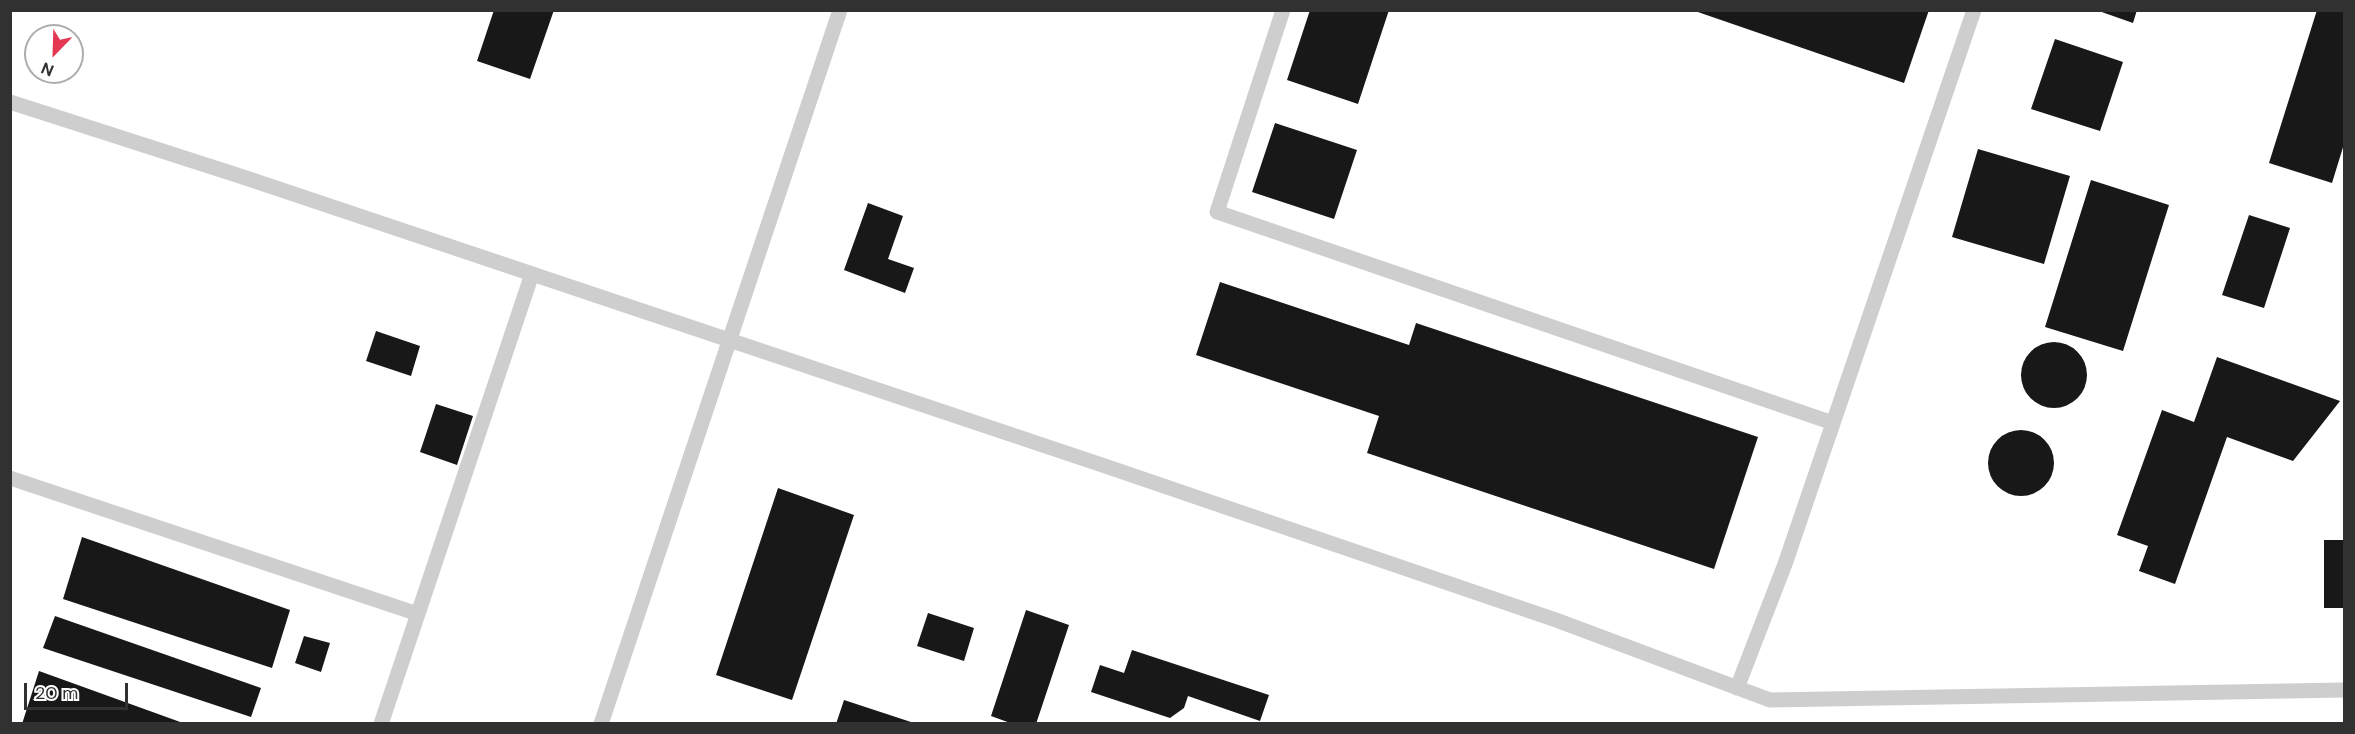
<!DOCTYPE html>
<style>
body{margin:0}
#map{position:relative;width:2355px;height:734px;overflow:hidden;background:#fff;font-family:"DM Sans",sans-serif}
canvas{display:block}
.frame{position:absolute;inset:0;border:12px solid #313131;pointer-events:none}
.north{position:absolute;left:24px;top:24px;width:60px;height:60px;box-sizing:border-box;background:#fff;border:2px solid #adadad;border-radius:50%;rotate:203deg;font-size:16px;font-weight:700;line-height:24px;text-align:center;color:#313131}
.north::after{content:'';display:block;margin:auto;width:21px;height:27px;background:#e43751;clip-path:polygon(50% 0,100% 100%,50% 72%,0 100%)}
.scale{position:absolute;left:24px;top:683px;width:104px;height:27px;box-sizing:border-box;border:3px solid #313131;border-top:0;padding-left:8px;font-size:18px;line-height:21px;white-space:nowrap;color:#313131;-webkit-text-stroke:4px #fff;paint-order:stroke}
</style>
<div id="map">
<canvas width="2355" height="734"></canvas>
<div class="frame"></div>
<div class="north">N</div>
<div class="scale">20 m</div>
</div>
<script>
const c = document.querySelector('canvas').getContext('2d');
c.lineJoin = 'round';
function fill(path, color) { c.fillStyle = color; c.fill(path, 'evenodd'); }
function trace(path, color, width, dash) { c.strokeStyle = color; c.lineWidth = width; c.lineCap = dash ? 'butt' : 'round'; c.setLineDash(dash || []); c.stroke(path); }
fill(new Path2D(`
 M494 10H554L530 79 477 61Z
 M1310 10H1389L1358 104 1287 80Z
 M1692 10H1929L1904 83Z
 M2096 10H2137L2133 23Z
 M2317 10H2344V144L2332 183 2269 163Z
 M2055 39 2123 62 2100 131 2031 109Z
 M1275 123 1357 150 1334 219 1252 192Z
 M1978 149 2070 176 2044 264 1952 237Z
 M2091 180 2169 205 2123 351 2045 327Z
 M868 203 903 216 888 259 914 268 905 293 844 270Z
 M2249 215 2290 228 2264 308 2222 295Z
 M1220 282 1409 345 1416 323 1758 437 1714 569 1367 453 1379 416 1196 355Z
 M376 331 420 346 411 376 366 361Z
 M2021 375a33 33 0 1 1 66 0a33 33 0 1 1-66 0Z
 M2217 357 2340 401 2293 461 2227 437 2175 584 2139 571 2148 546 2117 535 2162 410 2194 422Z
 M436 404 473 416 457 465 420 452Z
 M1988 463a33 33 0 1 1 66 0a33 33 0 1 1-66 0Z
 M778 488 854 515 792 700 716 675Z
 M82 537 290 610 272 668 63 599Z
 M2324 540H2344V608H2324Z
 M1026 610 1069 625 1036 724H1013L991 716Z
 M928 613 974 628 964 661 917 646Z
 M55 616 261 688 251 717 43 648Z
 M304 636 330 643 321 672 295 663Z
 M1132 650 1269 695 1260 721 1188 696 1184 708 1170 718 1091 692 1100 665 1124 673Z
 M39 671 183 723V724H22Z
 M844 700 914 723V724H836Z`), '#181818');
trace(new Path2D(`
 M1283 10 1217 212 1833 423
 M10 102 243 177 1108 467 1556 620 1770 700 2344 690
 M10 478 418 614
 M1737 688 1785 564 1974 10
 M381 724 532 274
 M601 724 840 10`), '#cecece', 15);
</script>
